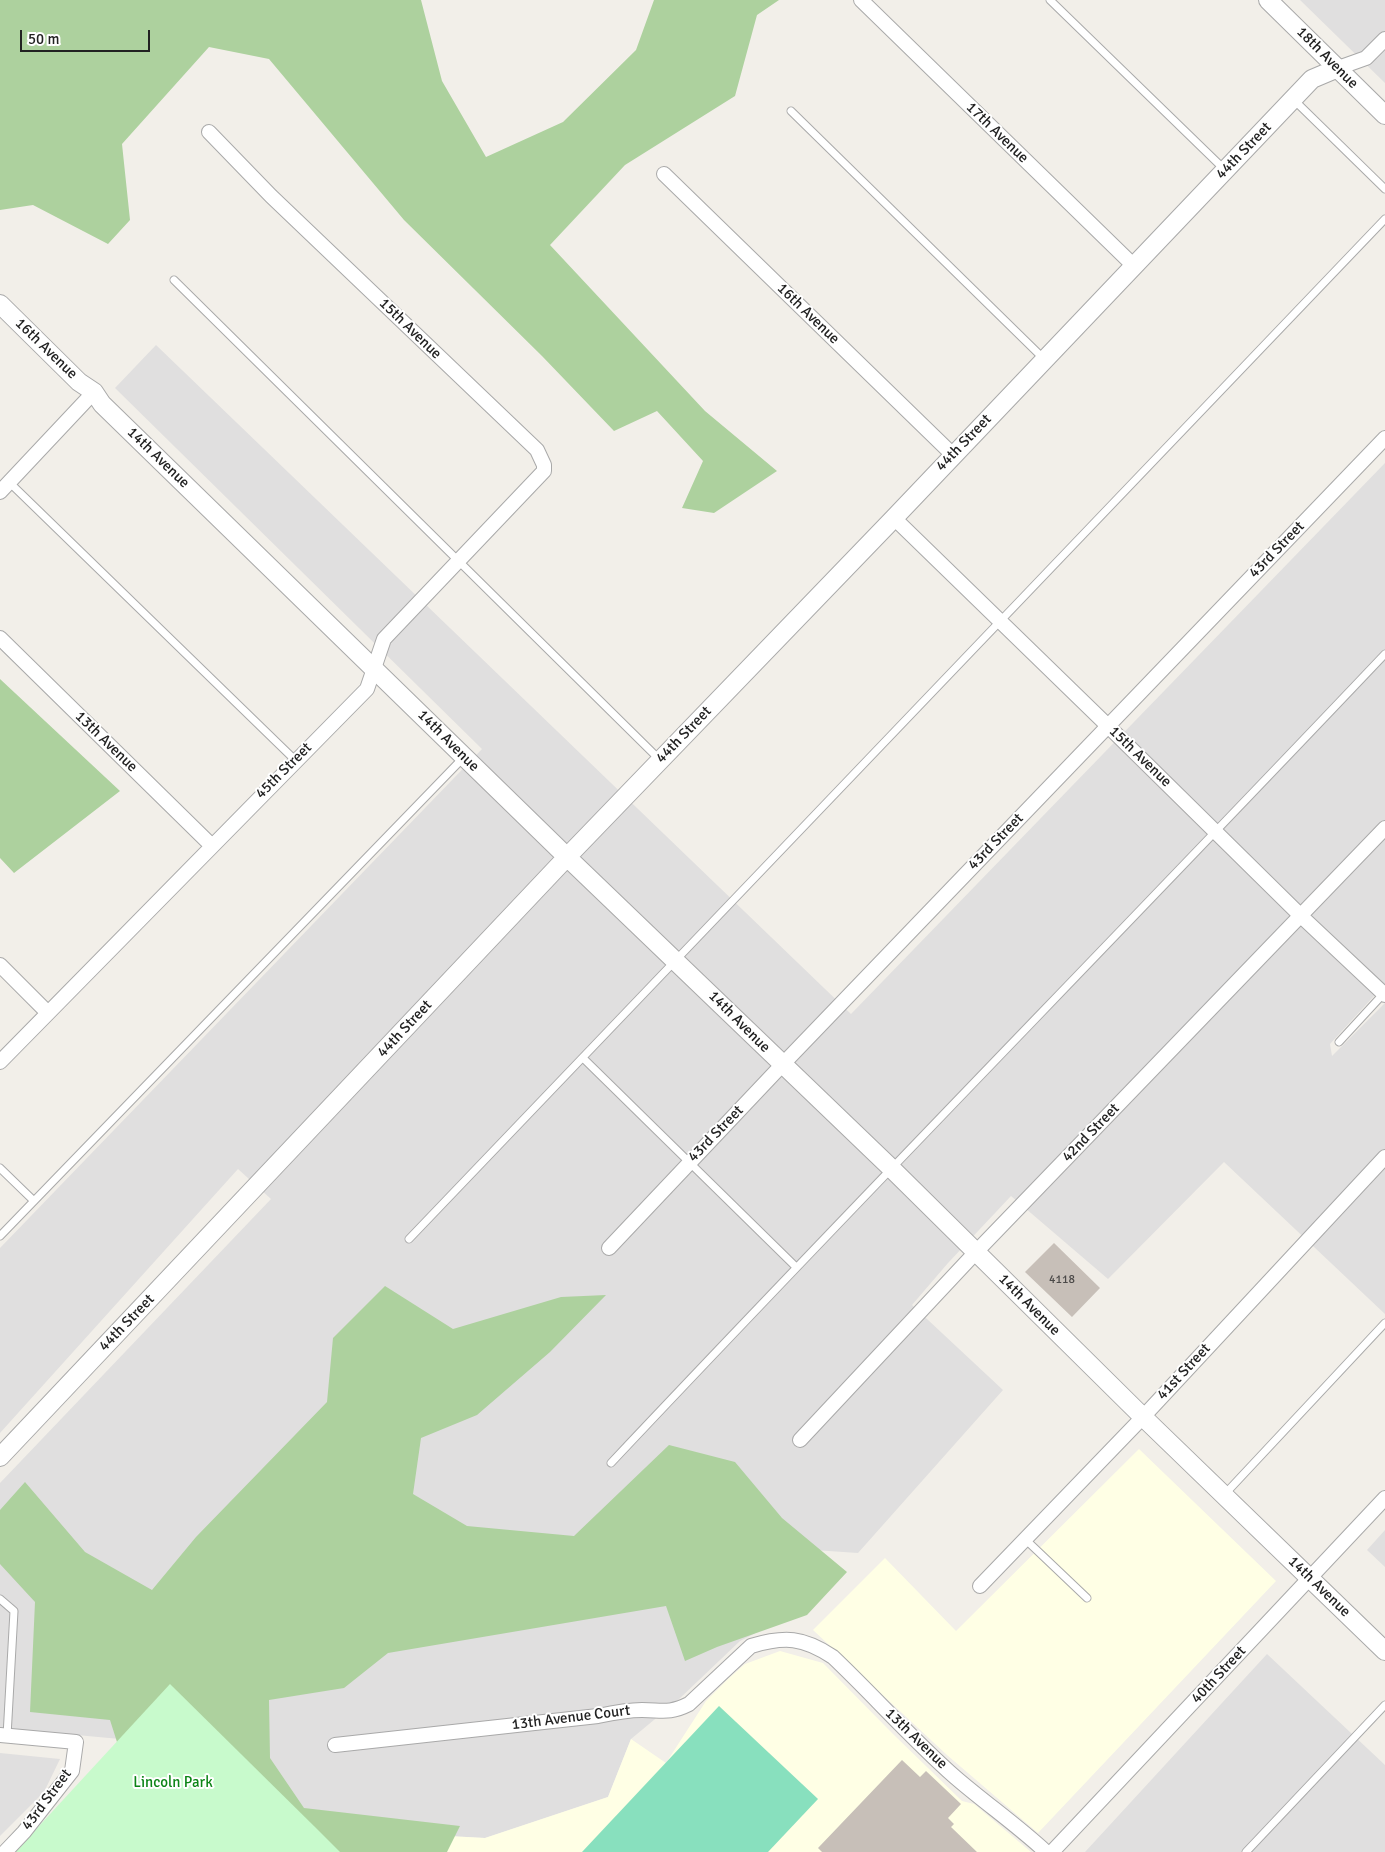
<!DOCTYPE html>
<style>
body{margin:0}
#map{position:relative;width:1385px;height:1852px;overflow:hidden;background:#f2efe9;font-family:Signika,sans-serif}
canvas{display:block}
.scale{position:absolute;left:20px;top:30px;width:130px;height:22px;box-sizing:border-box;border:2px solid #222;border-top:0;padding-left:6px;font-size:15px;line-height:18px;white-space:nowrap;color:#222;-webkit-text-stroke:4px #fff;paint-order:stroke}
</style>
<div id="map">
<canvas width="1385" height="1852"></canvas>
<div class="scale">50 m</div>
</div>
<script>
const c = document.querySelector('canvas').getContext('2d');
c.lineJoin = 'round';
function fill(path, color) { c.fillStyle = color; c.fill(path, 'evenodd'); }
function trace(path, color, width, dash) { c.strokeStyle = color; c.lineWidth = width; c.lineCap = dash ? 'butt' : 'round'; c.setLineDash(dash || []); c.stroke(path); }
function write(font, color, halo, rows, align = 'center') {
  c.font = font + ' Signika,sans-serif'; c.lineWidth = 4; c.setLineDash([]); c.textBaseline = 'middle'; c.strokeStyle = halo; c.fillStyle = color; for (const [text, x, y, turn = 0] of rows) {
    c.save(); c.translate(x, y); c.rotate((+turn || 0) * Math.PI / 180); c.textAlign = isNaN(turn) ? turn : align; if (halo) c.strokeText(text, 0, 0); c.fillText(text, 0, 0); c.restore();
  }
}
fill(new Path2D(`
 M1300 0H1385V83Z
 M156 345 851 1014 1385 463V984L1330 1044 1332 1056 1385 1003V1314L1224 1162 1108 1279 1011 1196 948 1263 912 1305 1003 1390 858 1553 696 1542 777 1622 740 1641 678 1700 631 1739 608 1797 485 1838 317 1829 120 1739 0 1728V1483L271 1199 238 1169 0 1433V1248L482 749 115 388Z
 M1385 1530V1567L1367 1550Z
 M1267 1654 1385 1765V1852H1085Z
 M0 1753 60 1759 44 1792 0 1836Z`), '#e0dfdf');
fill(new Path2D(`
 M1139 1449 1276 1581 1038 1833 947 1755 813 1630 885 1558 956 1631Z
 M780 1651 823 1663 893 1734 962 1801 974 1804 1031 1852H340L317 1829 485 1838 608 1797 631 1739 666 1763 706 1701 728 1679 745 1664Z`), '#ffffe5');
fill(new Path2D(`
 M0 0H421L442 81 486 157 563 122 636 50 654 0H779L757 15 735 96 625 165 550 245 705 411 777 471 714 513 682 508 703 461 657 411 614 431 542 356 404 220 269 59 209 47 122 144 130 220 108 244 33 205 0 210Z
 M0 679 120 791 14 873 0 858Z
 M385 1286 453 1329 561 1297 606 1295 550 1352 477 1415 421 1438 413 1494 467 1526 574 1536 669 1445 735 1462 782 1518 847 1572 807 1615 717 1647 685 1661 666 1606 388 1653 344 1688 269 1700 270 1758 304 1808 460 1826 447 1852H41L123 1761 110 1720 30 1712 35 1602 0 1564V1510L25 1482 85 1552 152 1590 196 1537 327 1402 333 1338Z`), '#add19e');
fill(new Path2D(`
 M170 1684 317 1829 340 1852H15Z`), '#c8facc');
fill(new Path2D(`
 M719 1706 818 1799 768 1852H582Z`), '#88e0be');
fill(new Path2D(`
 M1054 1243 1100 1288 1072 1317 1025 1272Z
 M902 1760 920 1777 926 1771 961 1804 948 1818 954 1824 951 1827 977 1852H822L818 1848Z`), '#c7bfb8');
const service = new Path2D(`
 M1050 0 1225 170
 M1294 100 1385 189
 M791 111 1044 359
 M174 280 659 759
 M9 482 295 760
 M1339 1042 1385 992
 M583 1058 796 1267
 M0 1168 34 1201
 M0 1236 464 757
 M409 1239 1385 219
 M611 1463C867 1191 1128 925 1385 654
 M1224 1495 1385 1323
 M1025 1539 1087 1598
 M0 1599 14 1611 7 1736
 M1246 1852 1385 1705`);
const minor = new Path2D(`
 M861 0 1134 266
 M1338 68 1366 58 1385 39
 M664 174 953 455
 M0 492 94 392
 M894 518 1108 726 1301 916 1385 995
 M0 638 211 845
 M0 965 48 1013
 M0 1062 367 689 384 639 544 471V465L537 450 271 196 209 132
 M609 1248 782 1065 1385 438
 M800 1440 976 1252 1385 828
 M980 1586 1143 1417 1385 1157
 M0 1735 76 1742 72 1771 24 1832 5 1852
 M335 1745 598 1716C612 1713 627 1710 642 1710 662 1710 669 1714 689 1704L751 1646C785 1636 803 1637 833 1657 874 1696 912 1739 955 1777 985 1803 1017 1825 1046 1852
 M1052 1852 1385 1498`);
const tertiary = new Path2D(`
 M1268 0 1385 115
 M0 304 79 382 94 392 102 404 567 857 891 1168 1143 1417 1385 1651
 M0 1457 567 857 894 518 1312 79 1338 68`);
trace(service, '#a9a9a9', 9);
trace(minor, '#a9a9a9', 16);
trace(tertiary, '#a9a9a9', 20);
trace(service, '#fff', 7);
trace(minor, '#fff', 14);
trace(tertiary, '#fff', 18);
write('12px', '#4b4948', null, [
 ["4118",1062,1280]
]);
write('15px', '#222', '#fff', [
 ["18th Avenue",1327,58,45],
 ["17th Avenue",997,133,44],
 ["44th Street",1244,151,-46],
 ["16th Avenue",808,314,44],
 ["15th Avenue",410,329,44],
 ["16th Avenue",46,349,44],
 ["44th Street",964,443,-46],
 ["14th Avenue",158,458,44],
 ["43rd Street",1277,550,-46],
 ["44th Street",684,735,-46],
 ["14th Avenue",448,741,45],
 ["13th Avenue",106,742,44],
 ["15th Avenue",1140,757,44],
 ["45th Street",284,771,-45],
 ["43rd Street",996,842,-46],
 ["14th Avenue",739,1022,45],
 ["44th Street",405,1029,-47],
 ["42nd Street",1091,1133,-46],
 ["43rd Street",716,1134,-46],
 ["14th Avenue",1029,1305,45],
 ["44th Street",127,1323,-46],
 ["41st Street",1184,1372,-47],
 ["14th Avenue",1319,1587,44],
 ["40th Street",1219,1675,-47],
 ["13th Avenue Court",571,1718,-7],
 ["13th Avenue",916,1739,44],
 ["43rd Street",47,1800,-53]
]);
write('15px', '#0c8416', '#fff', [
 ["Lincoln Park",173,1783]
]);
</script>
